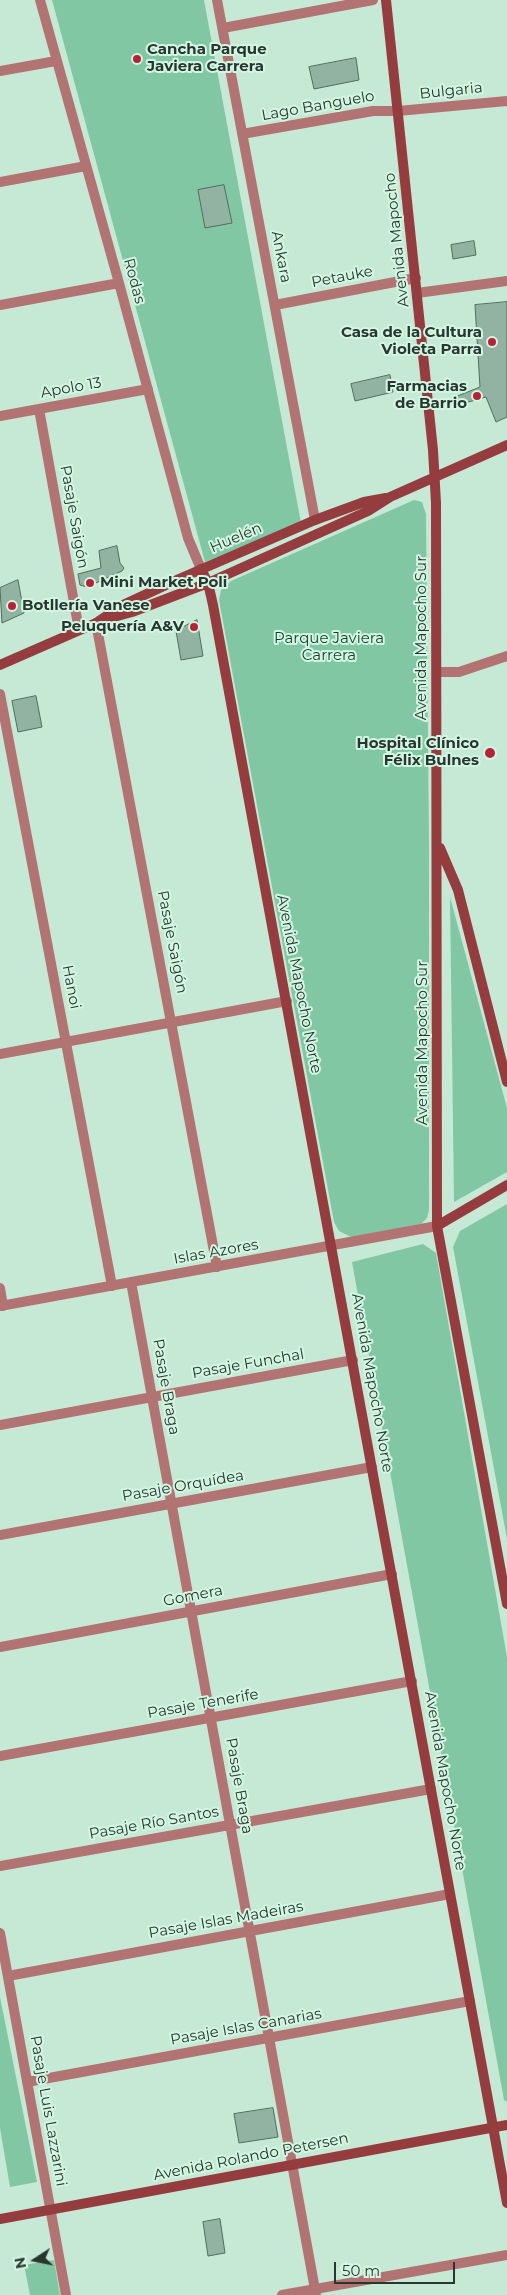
<!DOCTYPE html>
<meta charset="utf-8">
<style>
body{margin:0}
#map{position:relative;width:507px;height:2295px;overflow:hidden;background:#c6e9d6;font-family:Montserrat,sans-serif}
canvas{display:block}
.north{position:absolute;left:10px;top:2235px;width:50px;height:50px;-webkit-text-stroke:4px #d3f6e3;paint-order:stroke;rotate:259deg;font-size:14px;font-weight:700;line-height:20px;text-align:center;color:#28362f}
.north::after{content:'';display:block;margin:auto;width:18px;height:22px;background:#28362f;clip-path:polygon(50% 0,100% 100%,50% 72%,0 100%)}
.scale{position:absolute;left:334px;top:2262px;width:121px;height:22px;box-sizing:border-box;border:2px solid #28362f;border-top:0;padding-left:6px;font-size:15px;line-height:18px;white-space:nowrap;color:#28362f;-webkit-text-stroke:4px #d3f6e3;paint-order:stroke}
</style>
<div id="map">
<canvas width="507" height="2295"></canvas>
<div class="north">N</div>
<div class="scale">50 m</div>
</div>
<script>
const c = document.querySelector('canvas').getContext('2d');
c.lineJoin = 'round';
function fill(path, color) { c.fillStyle = color; c.fill(path, 'evenodd'); }
function trace(path, color, width, dash) { c.strokeStyle = color; c.lineWidth = width; c.lineCap = dash ? 'butt' : 'round'; c.setLineDash(dash || []); c.stroke(path); }
function write(font, color, halo, rows, align = 'center') {
  c.font = font + ' Montserrat,sans-serif'; c.lineWidth = 4; c.setLineDash([]); c.textBaseline = 'middle'; c.strokeStyle = halo; c.fillStyle = color; for (const [text, x, y, turn = 0] of rows) {
    c.save(); c.translate(x, y); c.rotate((+turn || 0) * Math.PI / 180); c.textAlign = isNaN(turn) ? turn : align; if (halo) c.strokeText(text, 0, 0); c.fillText(text, 0, 0); c.restore();
  }
}
fill(new Path2D(`
 M52 0H204L301 523 205 562Z
 M414 500 422 502 426 514 429 846V1210L427 1218 421 1224 351 1237 339 1231 334 1222 219 600 221 590 231 581Z
 M450 897 507 1108V1172L454 1202Z
 M507 1204V1539L453 1247 460 1231Z
 M423 1244 436 1253 507 1657V2102L504 2100 352 1262Z
 M0 1997 37 2182 10 2187 0 2128Z
 M54 2260 60 2295H30L24 2265Z`), '#82c7a4');
const building = new Path2D(`
 M356 58 359 80 314 89 309 67Z
 M224 185 232 223 205 228 198 190Z
 M474 241 476 255 453 259 451 245Z
 M507 302V417L496 422 486 397 458 405 455 397 480 387 475 305Z
 M390 375 393 392 355 401 351 384Z
 M117 546 120 563 124 568 122 571 87 587 80 585 78 574 101 568 99 551Z
 M18 580 24 613 2 623 0 588Z
 M197 620 203 656 181 660 176 631Z
 M36 696 42 727 18 732 12 701Z
 M273 2108 278 2137 239 2143 234 2114Z
 M220 2219 225 2253 208 2256 203 2222Z`);
fill(building, '#92b3a2');
trace(building, '#4f6e5e', 1);
trace(new Path2D(`
 M40 0 119 283 188 538 201 569
 M217 0 315 520
 M223 28 373 0
 M0 71 56 61
 M242 134 373 111H398L507 101
 M0 182 86 166
 M417 293 507 281
 M0 305 119 283
 M275 305 416 278
 M39 409 79 630
 M0 416 148 389
 M96 623 217 1267
 M437 672H459L507 656
 M0 694 112 1286
 M0 1054 287 1001
 M131 1282 316 2295
 M0 1288 3 1306
 M0 1306 437 1226
 M0 1425 353 1360
 M0 1535 372 1467
 M0 1647 392 1574
 M0 1756 412 1681
 M0 1866 431 1789
 M0 1933 66 2295
 M8 1976 450 1894
 M27 2082 470 2001
 M282 2295 507 2255`), '#b27472', 10);
trace(new Path2D(`
 M386 0 433 450 436 503 437 1226 507 1604
 M201 569 208 583 213 605 507 2203
 M99 621 132 612 208 583 368 511 390 497 507 445
 M0 665 96 623 125 604 179 579 315 520 364 502 386 498
 M440 848 458 890 507 1082
 M437 1226 507 1185
 M0 2219 507 2125`), '#953c3f', 10);
for (const [x, y, r, color] of [
 [137,59,5,"#b52335"],
 [492,342,5,"#b52335"],
 [477,396,5,"#b52335"],
 [90,583,5,"#b52335"],
 [12,606,5,"#b52335"],
 [194,627,5,"#b52335"],
 [490,753,6,"#b52335"]
]) { const dot = new Path2D(); dot.arc(x, y, r, 0, 2 * Math.PI); c.fillStyle = color; c.fill(dot); trace(dot, '#d3f6e3', 2); }
write('bold 15px', '#28362f', '#d3f6e3', [
 ["Cancha Parque",147,50,"left"],
 ["Javiera Carrera",147,67,"left"],
 ["Casa de la Cultura",482,333],
 ["Violeta Parra",482,350],
 ["Farmacias",467,387],
 ["de Barrio",467,404],
 ["Mini Market Poli",100,583,"left"],
 ["Botllería Vanese",22,606,"left"],
 ["Peluquería A&V",184,627],
 ["Hospital Clínico",479,744],
 ["Félix Bulnes",479,761]
], 'right');
write('15px', '#28362f', '#d3f6e3', [
 ["Bulgaria",451,91,-6],
 ["Lago Banguelo",318,106,-10],
 ["Avenida Mapocho",397,240,-96],
 ["Ankara",281,257,79],
 ["Petauke",342,277,-11],
 ["Rodas",134,281,75],
 ["Apolo 13",71,388,-10],
 ["Pasaje Saigón",74,517,80],
 ["Huelén",236,538,-23],
 ["Avenida Mapocho Sur",422,638,-90],
 ["Pasaje Saigón",172,942,79],
 ["Avenida Mapocho Norte",299,984,79],
 ["Hanoi",71,987,79],
 ["Avenida Mapocho Sur",423,1043,-90],
 ["Islas Azores",216,1252,-10],
 ["Pasaje Funchal",248,1364,-10],
 ["Avenida Mapocho Norte",372,1383,80],
 ["Pasaje Braga",166,1387,80],
 ["Pasaje Orquídea",183,1486,-10],
 ["Gomera",193,1596,-11],
 ["Pasaje Tenerife",203,1704,-10],
 ["Avenida Mapocho Norte",445,1781,80],
 ["Pasaje Braga",239,1786,80],
 ["Pasaje Río Santos",154,1823,-10],
 ["Pasaje Islas Madeiras",226,1920,-10],
 ["Pasaje Islas Canarias",246,2027,-10],
 ["Pasaje Luis Lazzarini",48,2111,80],
 ["Avenida Rolando Petersen",251,2157,-11]
]);
write('15px', '#133e2b', '#d3f6e3', [
 ["Parque Javiera",329,639],
 ["Carrera",329,656]
]);
</script>
